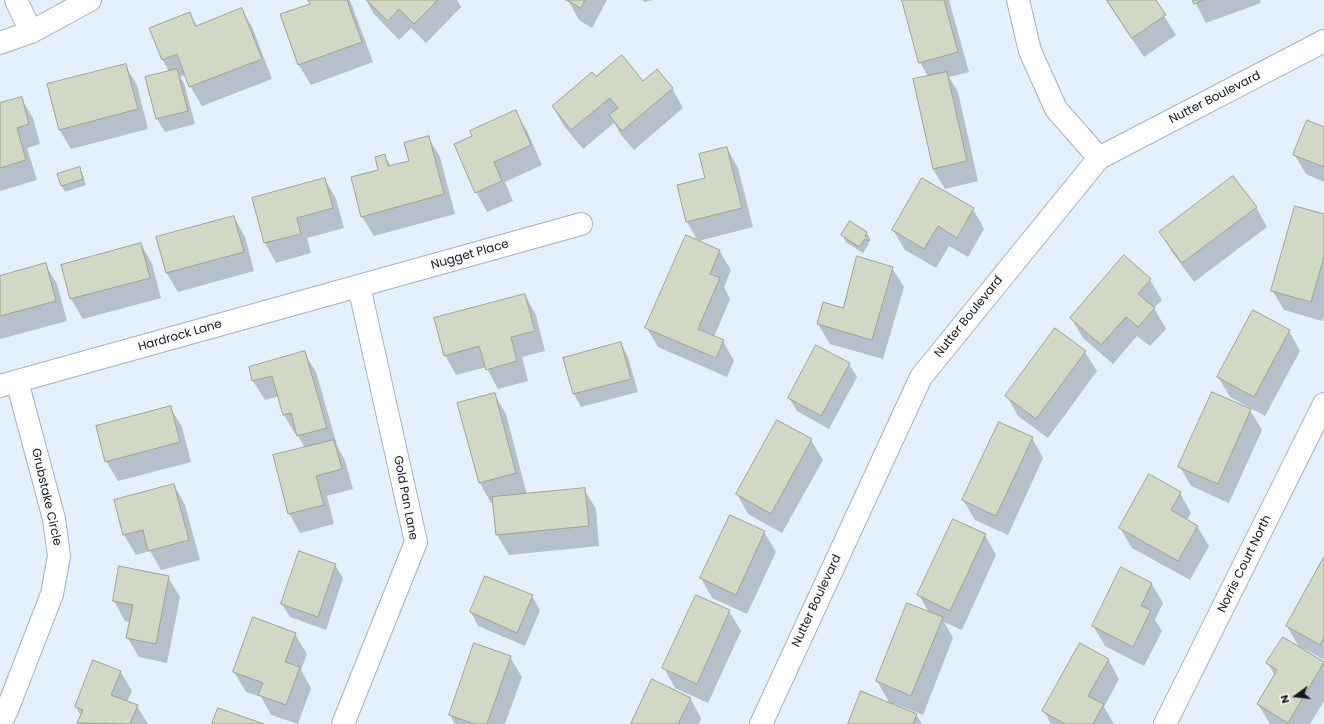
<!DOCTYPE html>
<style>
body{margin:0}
#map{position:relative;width:1324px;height:724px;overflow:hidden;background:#e4f0fe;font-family:Poppins,sans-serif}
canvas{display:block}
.north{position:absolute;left:1276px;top:676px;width:40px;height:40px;-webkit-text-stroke:3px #fcfcfc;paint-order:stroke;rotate:255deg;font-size:11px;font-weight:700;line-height:16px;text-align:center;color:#13191f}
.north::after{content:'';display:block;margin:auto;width:14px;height:18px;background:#13191f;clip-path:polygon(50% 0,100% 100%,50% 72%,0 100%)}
</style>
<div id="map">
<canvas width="1324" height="724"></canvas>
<div class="north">N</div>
</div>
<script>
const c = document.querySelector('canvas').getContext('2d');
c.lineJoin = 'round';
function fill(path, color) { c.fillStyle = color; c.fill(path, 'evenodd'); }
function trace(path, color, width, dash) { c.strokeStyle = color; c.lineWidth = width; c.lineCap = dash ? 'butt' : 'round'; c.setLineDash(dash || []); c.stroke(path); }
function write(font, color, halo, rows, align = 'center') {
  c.font = font + ' Poppins,sans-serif'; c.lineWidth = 4; c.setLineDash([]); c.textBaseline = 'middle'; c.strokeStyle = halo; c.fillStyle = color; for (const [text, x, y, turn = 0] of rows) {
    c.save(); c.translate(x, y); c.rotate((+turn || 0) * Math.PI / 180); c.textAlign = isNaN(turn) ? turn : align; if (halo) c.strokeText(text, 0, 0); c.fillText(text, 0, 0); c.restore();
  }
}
fill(new Path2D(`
 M309 0H350L373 62 311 85 299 65 282 15 311 4Z
 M366 0H457L461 7 426 43 411 28 399 40 374 14Z
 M564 0H607L592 28 579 20 569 2Z
 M643 0H653L644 2Z
 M903 0H949L969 72 949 77 958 92 978 181 945 189 933 169 914 80 928 77 920 62Z
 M1106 0H1154L1176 35 1144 57Z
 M1194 0H1260L1261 3 1206 23Z
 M242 9 253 29 272 79 202 106 190 86 186 75 180 77 184 83 195 124 165 132 157 119 146 78 169 72 163 60 150 28 190 13 197 26Z
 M125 65 137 85 148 129 71 149 59 129Z
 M643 82 672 88 683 108 634 150 621 135 614 123 583 149 564 126 553 107Z
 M21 98 33 118 40 144 27 148 37 180 0 191V104Z
 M515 111 527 131 542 165 505 182 513 201 487 212 476 192 474 137Z
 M1324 128V182L1306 174 1294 154Z
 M428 137 440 157 455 214 374 236 362 217 384 155 391 166 410 161Z
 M727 148 738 168 753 227 699 241 719 250 731 270 724 287 730 299 714 337 723 341 734 361 727 377 658 347 646 327 698 241 687 222 706 179Z
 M79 169 83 175 86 185 65 192 61 185Z
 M325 179 336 199 344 228 307 238 311 253 276 263 265 243 253 198Z
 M1256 207 1267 227 1194 282 1172 252 1160 232Z
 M973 209 984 229 968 257 949 246 936 268 905 250 893 230Z
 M1324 215V316L1322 321 1284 310 1272 290Z
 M234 217 245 237 254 271 178 292 166 272Z
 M867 233 870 239 868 243 869 244 863 253 846 242 842 235Z
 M141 244 152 264 161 298 83 319 71 299 62 265Z
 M45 264 57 284 67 321 0 339V277Z
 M892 268 904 287 883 359 830 344 818 324 843 309Z
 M1150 280 1162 300 1154 308 1166 329 1150 346 1137 336 1113 364 1083 338 1071 318Z
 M525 295 536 315 545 351 522 357 528 381 498 389 486 367 456 375 445 355Z
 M1289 331 1300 351 1265 416 1230 397 1218 377Z
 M621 343 628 357 638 392 581 407 574 394 564 358Z
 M1085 352 1097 371 1048 438 1018 416 1007 396Z
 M304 353 316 372 337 445 345 461 353 489 327 496 334 524 300 533 289 513 305 448 297 434H295L284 415 279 396 265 400 253 381Z
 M849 364 857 377 829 429 797 411 789 398Z
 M494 394 506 414 527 495 584 489 596 509 599 546 509 555 497 535 494 502 491 503 480 483 458 404Z
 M170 407 182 427 191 462 118 481 106 461Z
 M1250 410 1262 430 1229 503 1191 486 1180 467Z
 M777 421 811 440 823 460 782 533 748 514 737 494Z
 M1032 438 1043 458 1008 535 975 520 963 500Z
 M174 485 185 505 200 560 161 570 150 551 136 555 124 535 115 501Z
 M1180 493 1191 513 1187 520 1197 526 1209 546 1190 580 1132 548 1120 528Z
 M764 532 776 552 747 614 712 598 701 578Z
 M985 535 996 555 962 630 944 622 953 638 923 715 895 704 894 705 916 714 922 724H849L890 704 877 681 929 613 919 595Z
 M1324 559V660L1305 649 1304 651 1324 664V701L1310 724H1270L1258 704 1275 676 1268 663 1300 649 1287 626Z
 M335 565 343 578 326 630 290 617 282 604Z
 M168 577 180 597 167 663 139 657 127 637 130 622 125 621 114 601Z
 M485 577 532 596 540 610 525 646 478 626 471 612Z
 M1152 584 1163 603 1155 620 1162 631 1144 666 1105 646 1093 626Z
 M729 611 741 631 708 703 675 688 664 668Z
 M295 634 307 654 301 670 311 688 298 724 271 715 261 697 246 692 234 672Z
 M510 657 522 677 505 724H455L450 715Z
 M1108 659 1119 679 1104 707 1114 724H1051L1044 711Z
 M120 671 132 691 127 702 137 706 148 724H79L81 716 76 707Z
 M690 698 701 718 699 724H632Z`), '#0003');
const building = new Path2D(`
 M308 0H347L362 42 298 65 280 14 310 4Z
 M367 0H438L414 24 399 9 388 21Z
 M567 0H585L581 8Z
 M902 0H944L958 52 919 63Z
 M1107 0H1156L1166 15 1132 38Z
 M1193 0H1204L1194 4Z
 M242 8 262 59 189 87 177 54 162 60 149 28 190 12 195 26Z
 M622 55 643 81 657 69 673 88 622 131 609 115 618 108 610 98 571 130 552 106 592 72 596 76Z
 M126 64 138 109 59 130 47 84Z
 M177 69 188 111 156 119 145 77Z
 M947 72 967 161 933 169 913 79Z
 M22 97 29 124 17 128 26 160 0 168V103Z
 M516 110 531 145 494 162 502 181 475 193 454 144 472 136 470 131Z
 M1307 120 1324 127V167L1293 155Z
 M429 136 444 194 361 217 351 177 378 170 375 157 385 154 388 166 409 161 404 143Z
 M727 147 742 208 686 222 677 185 705 178 699 154Z
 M80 167 83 179 61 186 57 174Z
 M1233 176 1257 207 1182 263 1159 232Z
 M325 178 333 208 297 218 301 234 264 243 252 198Z
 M922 178 974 208 957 238 938 226 924 249 892 230Z
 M1295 206 1324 214V257L1311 302 1271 291Z
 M234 216 244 252 166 273 156 237Z
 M850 221 867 232 865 236 870 240 869 241 865 239 859 247 841 235Z
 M686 235 720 250 710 274 720 278 698 329 724 340 716 358 645 328Z
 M141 243 150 278 70 299 61 265Z
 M1124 255 1151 279 1138 294 1155 308 1138 327 1126 317 1101 345 1070 318Z
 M857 256 893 267 872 340 817 324 823 302 843 308Z
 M46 263 56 301 0 316V276Z
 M525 294 535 331 511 337 517 361 486 370 479 346 444 356 434 318Z
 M1253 310 1290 330 1254 397 1217 377Z
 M1055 328 1086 351 1036 419 1005 396Z
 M621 342 631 379 573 394 563 358Z
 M816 345 850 363 821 416 788 398Z
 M305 351 327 428 297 436 291 413 283 415 272 376 252 381 249 367Z
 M1212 392 1251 409 1218 484 1178 467Z
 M495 393 516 473 479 483 457 403Z
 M171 406 180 442 105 462 96 426Z
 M777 420 812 439 771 514 736 494Z
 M999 422 1033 437 996 516 962 500Z
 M334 440 342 469 316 476 324 505 288 514 273 455Z
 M1149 474 1181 492 1171 510 1198 526 1178 561 1119 528Z
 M174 484 189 540 148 551 143 530 123 535 114 500Z
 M585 488 589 526 496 535 492 497Z
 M730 515 765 531 736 595 700 578Z
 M953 519 986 534 950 611 917 595Z
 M299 551 336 564 318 617 281 604Z
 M1324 557V637L1320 645 1286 626Z
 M119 566 169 576 156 644 126 638 133 605 113 601Z
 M1121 567 1152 583 1141 606 1151 610 1133 647 1092 626Z
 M485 576 533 595 517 633 470 612Z
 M696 595 730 610 697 684 662 668Z
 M907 603 943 617 911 696 876 681Z
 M253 617 296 633 285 662 300 667 286 705 258 695 263 683 233 672Z
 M1283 637 1324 662 1288 723 1257 704 1277 670 1266 663Z
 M474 643 511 656 487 724H474L449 715Z
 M1080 643 1109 659 1088 696 1104 704 1093 724H1065L1042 711Z
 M93 660 121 671 111 695 138 705 130 724 77 723 83 710 75 707Z
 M652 679 691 698 678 724H631Z
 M861 691 917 714 913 724H848Z
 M218 708 264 724H212Z`);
fill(building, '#d1d8c4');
trace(building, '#9ca390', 1);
const minor = new Path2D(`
 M16 0 31 32
 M1018 0 1030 51 1056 109 1099 158
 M0 43 31 32 90 0
 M0 386 581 224
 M0 724 7 710 52 594 59 556 54 519 17 381
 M343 724 416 542 359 286
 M761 724 921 377 1099 158 1324 41
 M1165 724 1324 404`);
trace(minor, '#a3b1c1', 24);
trace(minor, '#fff', 22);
write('12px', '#13191f', '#fcfcfc', [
 ["Nutter Boulevard",1215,98,-27],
 ["Nugget Place",470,255,-16],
 ["Nutter Boulevard",969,317,-51],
 ["Hardrock Lane",180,336,-16],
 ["Grubstake Circle",46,497,77],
 ["Gold Pan Lane",405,498,79],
 ["Norris Court North",1245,564,-64],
 ["Nutter Boulevard",817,601,-65]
]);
</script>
